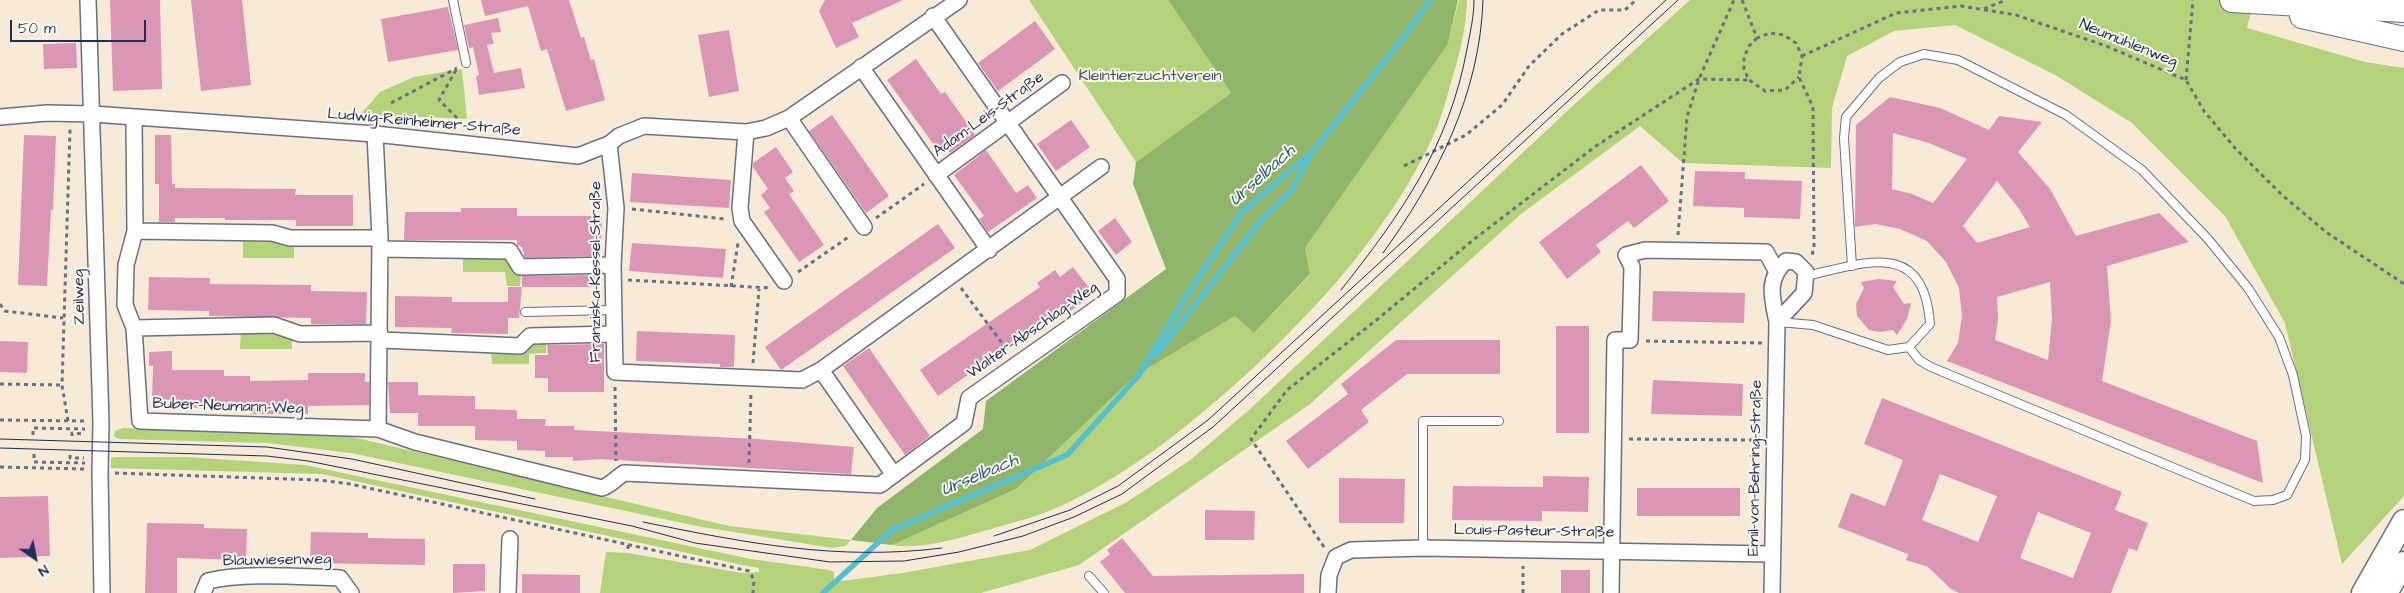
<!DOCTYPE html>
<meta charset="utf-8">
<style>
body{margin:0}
#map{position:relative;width:2404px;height:593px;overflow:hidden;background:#f7ead6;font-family:"Architects Daughter",sans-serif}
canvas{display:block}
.north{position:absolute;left:10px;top:533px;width:50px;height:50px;-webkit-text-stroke:4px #fbf7ec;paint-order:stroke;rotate:147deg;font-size:14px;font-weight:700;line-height:20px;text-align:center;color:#1b2f5e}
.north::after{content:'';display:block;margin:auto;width:18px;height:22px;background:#1b2f5e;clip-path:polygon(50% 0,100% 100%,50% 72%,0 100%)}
.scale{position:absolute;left:10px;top:20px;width:136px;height:22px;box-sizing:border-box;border:2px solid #1b2f5e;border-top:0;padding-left:6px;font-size:15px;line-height:18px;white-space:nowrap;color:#1b2f5e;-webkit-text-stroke:4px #fbf7ec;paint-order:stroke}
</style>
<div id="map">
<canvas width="2404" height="593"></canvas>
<div class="north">N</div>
<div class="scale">50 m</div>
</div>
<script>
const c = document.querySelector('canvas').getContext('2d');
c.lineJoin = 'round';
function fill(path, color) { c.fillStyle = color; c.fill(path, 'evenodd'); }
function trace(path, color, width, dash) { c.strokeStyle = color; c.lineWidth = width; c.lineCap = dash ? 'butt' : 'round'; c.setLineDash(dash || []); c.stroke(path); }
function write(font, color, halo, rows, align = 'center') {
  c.font = font + ' "Architects Daughter",sans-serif'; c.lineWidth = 4; c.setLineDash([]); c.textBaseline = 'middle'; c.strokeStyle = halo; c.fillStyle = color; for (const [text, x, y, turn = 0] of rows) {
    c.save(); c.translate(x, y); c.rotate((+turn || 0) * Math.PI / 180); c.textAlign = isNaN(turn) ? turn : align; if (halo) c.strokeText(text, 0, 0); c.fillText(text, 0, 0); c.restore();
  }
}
fill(new Path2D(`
 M1029 0H1168L1231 93 1136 162Z
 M1459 0H1467C1466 28 1460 53 1452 79 1445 104 1438 129 1426 151 1384 235 1319 306 1251 370 1196 420 1137 469 1069 502 1044 515 1015 522 988 530 959 538 923 550 892 545L1016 489 1135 376 1235 316 1254 333 1310 275 1305 248 1448 44Z
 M1690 0H2254L2247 28 2365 62 2404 68V496L2342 564 2285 323 2225 216 2132 123 2057 76 1955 25 1894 31 1847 56 1832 108 1831 168 1683 163 1640 126 1521 214 1310 404 1079 565 981 593H600L606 552 628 553 742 573 759 572V568L747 566 322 474 111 468V458L118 457H186L305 465 751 559 829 570 834 572V582L903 573 1030 550 1127 502 1189 461 1249 410 1565 113Z
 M462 69 467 119 361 114 380 92 414 77Z
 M243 239 294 244V258H243Z
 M509 254 521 274 520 286H507L505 272H463V256Z
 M277 331 292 340V349H240L241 333Z
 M531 341 546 342V353L529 354V364H492L491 350Z
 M123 428 344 435 729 526 851 540 845 546 832 548 697 526 351 453 268 443 118 439 114 436 115 431Z`), '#b4d27a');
fill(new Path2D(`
 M1168 0H1458L1448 44 1305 248 1310 274 1254 333 1235 316 1135 376 1016 489 892 545 851 540 877 508 983 429 986 401 1166 269 1133 184 1136 162 1231 93Z`), '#8fb46a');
trace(new Path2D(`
 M1155 356 1262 219 1292 190 1310 156
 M823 593 892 530 1067 455 1139 375 1185 298 1242 212 1312 152 1403 38 1430 0`), '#54bfd0', 5.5);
fill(new Path2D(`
 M110 0H160L162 89 113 91Z
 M191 0H242L251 85 201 91Z
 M481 0H569L581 38 584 37 591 60 594 59 605 100 566 111 547 49 541 51 528 6 485 16Z
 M825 0H903L852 23 859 37 836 48 819 11Z
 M448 7 458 50 388 62 381 19Z
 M498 18 501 32 491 33 494 44 487 45 494 73 521 68 525 88 479 95 476 76 479 75 473 47 469 48 464 25Z
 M1035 21 1055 49 998 91 978 63Z
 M729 30 739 91 709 97 698 35Z
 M76 43 77 68 44 69 43 44Z
 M916 59 941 94 945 92 974 133 975 135 950 153 944 144 937 149 887 80Z
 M1890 97 1940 108 1989 130 1999 116 2042 122 2018 152 2050 189 2076 236 2159 213 2189 242 2107 266 2111 321 2102 381 2257 441 2263 483 1947 361 1958 343 1962 316 1959 288 1946 262 1927 241 1900 229 1875 224 1855 227 1856 125ZM1893 133 1929 143 1967 159 1933 203 1912 194 1892 189ZM1997 181 2019 209 2030 227 1977 243 1963 226ZM2050 282 2052 319 2048 360 1995 340 1998 320 1997 297Z
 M832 115 889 196 866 213 809 131Z
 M1071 120 1090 147 1056 171 1037 144Z
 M24 135 56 136 53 210H51L47 286 18 285Z
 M155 135H171L172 184H175V188L296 189 295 195H353V226H296V220H225V218H175V222H159V184H155Z
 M776 147 793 172 785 178 794 191 789 194 824 245 799 262 764 212 770 208 761 195 768 189 753 167V163Z
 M986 150 1016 193 1028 185 1037 198 988 232 979 219 984 216 954 175Z
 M1641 165 1669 201 1634 228 1628 221 1596 245 1601 252 1567 279 1539 242Z
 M1695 171 1745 172V179L1802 181 1800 219 1744 217V208L1693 206Z
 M632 173 731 180 729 208 630 202Z
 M461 208H517V216H602L601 247H595V256L525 258 522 247 517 245V240H404L405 212H461Z
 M1115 218 1132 242 1116 255 1098 231Z
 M938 224 955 248 781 370 765 347Z
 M632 243 726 249 723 278 629 271Z
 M1073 267 1094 294 1062 317 1057 311 938 396 920 370 1040 287 1037 283 1055 270 1060 277Z
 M595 275V287H522V276Z
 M149 277 210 278V284L311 285V291L367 292 366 324H311V318L209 316V311L148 310Z
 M1878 279 1897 281 1893 287 1904 304 1911 303 1907 319 1897 335 1893 330 1880 332 1869 330 1857 316 1856 304 1864 288 1861 282Z
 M508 287H522L519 318H508V334L451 333 452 328 395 327V296L452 297V302H518H508Z
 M1653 291 1745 293 1744 323 1652 321Z
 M1556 326H1589V433H1556Z
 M637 331 735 335 734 367H720V364L636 361Z
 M1396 340H1500V374H1407L1361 410 1369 422 1308 469 1286 441 1348 394 1341 384Z
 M0 341 28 342 27 373 0 372Z
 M604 344V392H548V378H535V355H548L547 345Z
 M869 348 930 436 905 455 843 366Z
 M172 351V370H224V376H250V381L308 380V373H365V382H369V405L308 406V414H251L250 409 174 407V400H152L153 366H149V352Z
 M1653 380 1743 384 1742 416 1651 414Z
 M388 382H418V395L475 396V409L517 410V419H546L545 426H574V430L757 439 854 447 851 474 601 459 573 461V457H545V451L517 450V441L475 440V426H418V413H390Z
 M1882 398 2122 492 2115 510 2148 523 2137 551 2129 548 2111 593H1959L1951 589 1928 567 1906 560 1908 554 1838 527 1851 493 1885 506 1903 460 1864 444ZM1940 474 1997 496 1978 542 1922 520ZM2038 512 2091 533 2073 578 2020 558Z
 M1543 476 1589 477 1588 512 1542 511V521L1452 520 1453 486 1543 487Z
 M1339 478 1405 479 1404 523H1339Z
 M1637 488H1740V516H1637Z
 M48 496 50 556 0 558V497Z
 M1205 510 1255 511 1254 540H1205Z
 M147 523 204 524V528L247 529 246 560 177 558V593H145Z
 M311 532 368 533V538L425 539V565L310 563Z
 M1122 538 1153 576 1304 574V593H1125L1100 562 1110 554 1107 550Z
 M453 564H485V591L453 593Z
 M1561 570H1590V593H1561Z
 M522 574 580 575V593H522Z`), '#db95b5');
const service = new Path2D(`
 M453 0 466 63
 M1852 266 1844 138 1846 117 1879 78 1900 62 1924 54 1958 60 2066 115 2142 170 2208 239 2248 288 2279 337 2293 375 2306 436 2305 460 2287 495 2273 500 2254 501 1931 367 1919 360 1909 347
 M525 312 613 310
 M1779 322 1813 325 1888 350 1909 347 1930 324C1924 238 1865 263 1806 276
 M1423 548V421H1499
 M1089 576 1104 593`);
const minor = new Path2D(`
 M88 0 101 422 100 472 102 593
 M861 67 989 250
 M0 117 47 113 93 114 375 134 578 156 609 144 619 136 644 126 746 132 766 128 789 118 959 0
 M134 118 135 231 126 265 125 305 134 328 140 421 378 429 415 442 602 488C611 485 616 478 624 473L880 485 964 423 969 398 1117 294V279L933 16
 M789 118 864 227
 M746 132 740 208 742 221 784 281
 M375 134 380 238 378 429
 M609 144 616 208 613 265 615 372 802 380 821 370 1101 167
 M936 175 1062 83
 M135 231 272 233 290 238H380
 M380 249 510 251 520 267 613 265
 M134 328 274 325 300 334 380 333
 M381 340 520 346 530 336 613 334
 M821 370 894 475
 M203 593 208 581C245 572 301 577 340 578L351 593
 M508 593 510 539
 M1328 593 1329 575 1336 557 1351 550 1423 548 1771 554
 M1611 593 1615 340H1630L1632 267 1626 255 1645 250 1766 252 1776 270
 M1772 593 1777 322C1772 298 1766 279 1786 261L1796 262 1806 272 1804 293 1777 322`);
const primary = new Path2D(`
 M2363 593 2404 521
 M2386 593 2404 563`);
const trunk = new Path2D(`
 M2232 0 2404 10
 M2302 16 2404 39`);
trace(service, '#687088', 10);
trace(minor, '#687088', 18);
trace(primary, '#687088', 25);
trace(trunk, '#687088', 26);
trace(new Path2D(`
 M1742 0 1757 38 1770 33 1784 35 1796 43 1802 56 1799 77 1813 107 1814 248 1812 255
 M1984 9 2006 0
 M1757 38 1749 46 1744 57V69L1749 80 1765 91 1785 90 1799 77
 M1802 56 1896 13 1961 6 2016 15 2106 46 2186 80 2204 111 2235 148 2282 195 2326 232 2404 284
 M456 70 439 100 465 126
 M2186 80 2193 0
 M391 103 457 68
 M1404 166 1466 135 1502 105 1529 66 1562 34 1599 10H1625L1636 0
 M632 209 725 219
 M876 218 924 184
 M1678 235 1687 117 1699 79 1734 0
 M798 272 850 236
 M628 280 771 288
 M731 287 738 243
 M961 288 1008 351
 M0 304 5 311 63 318
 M1646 341 1762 343
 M753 363 759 289
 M0 384 62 385
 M615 387 616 461
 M0 420 85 421
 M68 421 62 385 70 129
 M33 435V428L85 429
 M72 436V433L84 434
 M1629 439 1756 440
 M34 454V462L85 463
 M70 455V458H84
 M749 463 751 392
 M0 467 84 469
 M115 473 318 480 350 484 749 571 754 580 753 593
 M628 545V553
 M1324 547 1251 439 1287 390 1379 318 1473 240 1596 146 1699 79 1749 80
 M1523 593V566`), '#687088', 3, [4, 4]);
trace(service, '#fff', 8);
trace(minor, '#fff', 15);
trace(primary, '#fff', 22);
trace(trunk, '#fff', 24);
trace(new Path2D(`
 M1383 253C1437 178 1480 94 1483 0
 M1341 290C1401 214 1449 147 1467 49 1470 33 1474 17 1474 0
 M0 439 267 447 352 459 535 499
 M0 448 267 456 308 461 632 526 695 543 830 562 904 561 959 552 1023 536 1074 517 1122 494 1213 427 1678 0
 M643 522C746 543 837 561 942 548
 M994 536 1070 510 1118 486 1208 420 1666 0`), '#1b2f5e', 1);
write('16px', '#1b2f5e', '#fbf7ec', [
 ["Neumühlenweg",2128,44,22],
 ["Adam-Leis-Straße",989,115,-36],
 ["Ludwig-Reinheimer-Straße",424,123,5],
 ["Franziska-Kessel-Straße",597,272,-90],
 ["Zeilweg",80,297,-91],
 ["Walter-Abschlag-Weg",1033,331,-35],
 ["Buber-Neumann-Weg",228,407,2],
 ["Emil-von-Behring-Straße",1756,468,-89],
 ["Louis-Pasteur-Straße",1534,532,1],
 ["Blauwiesenweg",277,561,-1]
]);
write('16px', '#415865', '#fbf7ec', [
 ["Kleintierzuchtverein",1150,77]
]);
write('italic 18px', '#2c5a80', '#fbf7ec', [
 ["Urselbach",1263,176,-42],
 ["Urselbach",980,476,-23]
]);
</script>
